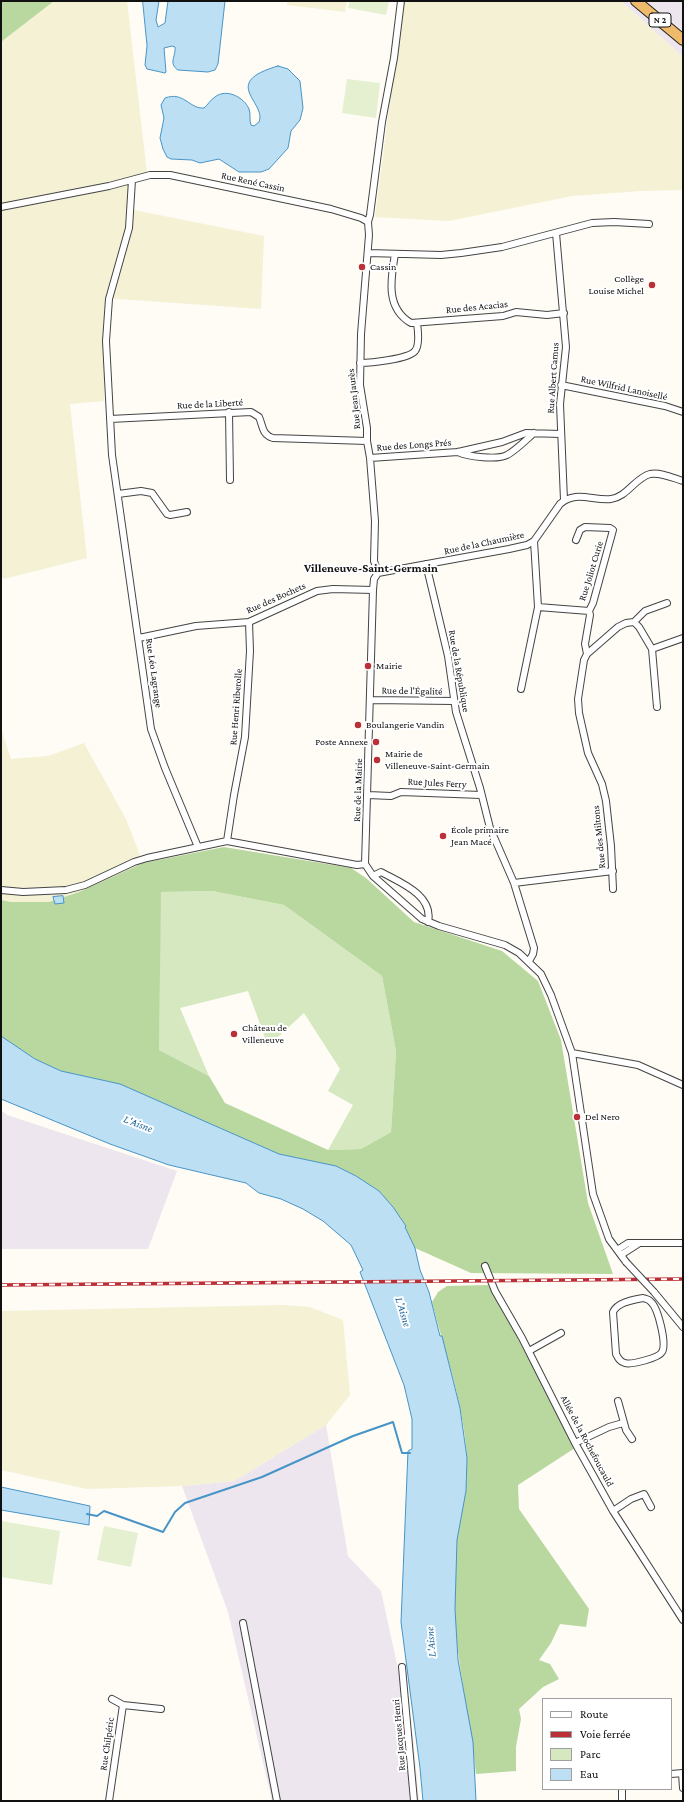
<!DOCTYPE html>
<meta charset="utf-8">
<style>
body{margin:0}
#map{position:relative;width:684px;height:1802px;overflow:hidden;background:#fefcf5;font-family:"Crimson Pro",serif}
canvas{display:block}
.frame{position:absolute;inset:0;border:2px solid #111;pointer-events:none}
.legend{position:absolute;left:542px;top:1698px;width:130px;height:92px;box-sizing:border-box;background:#fff;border:1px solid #a0a0a0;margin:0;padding:5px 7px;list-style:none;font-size:12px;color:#111}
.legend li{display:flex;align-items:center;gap:8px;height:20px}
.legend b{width:20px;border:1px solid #a0a0a0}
</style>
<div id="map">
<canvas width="684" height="1802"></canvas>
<div class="frame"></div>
<ul class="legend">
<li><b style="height:5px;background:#fff"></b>Route</li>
<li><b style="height:5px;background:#bb2f36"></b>Voie ferrée</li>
<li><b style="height:11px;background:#d5e8bf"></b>Parc</li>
<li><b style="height:11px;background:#bcdff3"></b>Eau</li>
</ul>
</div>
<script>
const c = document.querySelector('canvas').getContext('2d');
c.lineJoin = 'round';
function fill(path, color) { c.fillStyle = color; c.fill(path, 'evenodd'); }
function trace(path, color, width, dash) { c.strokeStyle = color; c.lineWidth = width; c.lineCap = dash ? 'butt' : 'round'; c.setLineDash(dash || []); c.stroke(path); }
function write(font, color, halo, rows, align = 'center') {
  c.font = font + ' "Crimson Pro",serif'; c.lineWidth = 4; c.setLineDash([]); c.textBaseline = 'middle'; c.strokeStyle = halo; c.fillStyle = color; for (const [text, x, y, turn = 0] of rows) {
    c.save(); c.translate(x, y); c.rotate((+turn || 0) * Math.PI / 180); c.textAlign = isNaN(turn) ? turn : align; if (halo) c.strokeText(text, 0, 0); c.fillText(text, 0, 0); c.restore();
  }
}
fill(new Path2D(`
 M621 1H683V57Z
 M1 1110 7 1115 177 1171 148 1249H1Z
 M326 1425 348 1556 381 1591 413 1737 419 1801H272L228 1612 182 1486 234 1481Z`), '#ede6ee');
fill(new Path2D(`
 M54 1H127L147 173 131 177 129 209 264 236 261 309 105 298 104 401 70 404 87 558 4 579 1 576V42Z
 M287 1H347L345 12 287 5Z
 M403 1H621L683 57V190L641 191 572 196 449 221 375 217Z
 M1 729 11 759 48 756 84 743 126 819 143 863 79 892 49 902H11L1 900Z
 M284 1305 310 1307 343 1320 350 1395 326 1425 234 1481 182 1486 87 1489 1 1470V1311Z`), '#f4f1d5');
fill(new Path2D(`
 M212 891 284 905 382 976 396 1051 391 1132 361 1149 328 1150 353 1105 328 1091 340 1069 304 1013 268 1046 248 991 180 1008 209 1076 159 1050 160 892Z`), '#d5e8bf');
fill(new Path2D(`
 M1 1H54L1 42Z
 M224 847 351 868 366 878 414 922 502 951 538 981 561 1040 588 1203 613 1274 471 1273 415 1248 405 1227 406 1226 393 1207 379 1191 356 1176 336 1166 279 1154 119 1084 61 1071 35 1059 1 1036V900L11 902H49L79 892 143 863ZM212 891 284 905 382 976 396 1051 391 1132 361 1149 328 1150 225 1103 209 1076 159 1050 161 892Z
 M488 1285 504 1312 575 1448 518 1485 519 1509 589 1609 586 1627 560 1624 551 1643 539 1660 550 1664 559 1679 543 1687 519 1709 521 1719 516 1747V1771L476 1774C471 1719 456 1665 455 1609 454 1586 455 1562 457 1539 460 1513 468 1488 467 1461 465 1406 445 1353 432 1302L438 1292 447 1286Z`), '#b9d89f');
fill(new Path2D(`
 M350 1H389L386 15 348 8Z
 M347 79 380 83 376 118 342 113Z
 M1 1521 60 1531 52 1585 1 1577Z
 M104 1526 138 1533 131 1567 97 1560Z`), '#e5f0d0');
const water = new Path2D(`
 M143 1H159L156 20 158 27 165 23 168 1H225L218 64 215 70 208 72 178 70C168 63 176 57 175 47L172 46 164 48 166 72 165 73 147 69 145 65 147 46Z
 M278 66 288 69 300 81 303 108 300 120 291 131 288 148 269 169 261 172H239L219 159 200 163 192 160 171 159 167 157 163 149 160 138 164 118 161 105 165 98C184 91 189 109 204 108 208 105 210 100 215 97 226 88 244 97 249 109 251 114 249 120 251 125L254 126 259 122C267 102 219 83 278 66Z
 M63 896 64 903 55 904 53 897Z
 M1 1036 35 1059 61 1071 120 1084 279 1154 336 1166 356 1176 379 1191 393 1207 406 1226 405 1227 415 1248 420 1270 429 1292 440 1336H442L460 1408 467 1458 466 1491 457 1540 455 1609 458 1660 473 1742 476 1801H423L420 1768 401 1622 408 1451 412 1449V1419L404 1385 360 1272 363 1270 351 1245 323 1221 303 1209 281 1199 259 1193 246 1183 169 1165 110 1144 1 1099Z
 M1 1487 90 1506 89 1525 1 1510Z`);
fill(water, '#bcdff3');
trace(water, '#4794c7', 1);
trace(new Path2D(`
 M87 1514 97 1516 104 1511 163 1532 175 1512 185 1503 262 1477 353 1436 393 1422 402 1453H410`), '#4794c7', 2);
const minor = new Path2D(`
 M132 180 129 228 109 299 106 341 112 455 151 729 165 768 198 847
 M1 207 109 186 150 175H170L331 209 361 218 368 222
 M368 222 369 235 361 334 360 385 367 428V441L370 458 375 521 374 561 378 573
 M368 222 370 215 382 122 394 58 401 1
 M556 233 566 347 560 404 564 500
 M368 253 441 255 461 253 502 247 592 223 614 222 649 224
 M395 254C391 278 385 308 411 323L503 316 516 312 547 315 564 313
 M360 363C370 363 409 359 415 351 420 345 418 330 417 323
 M561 385 665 406 683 412
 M229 412 230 480
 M110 419 251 412 259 417C263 426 262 435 273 438L367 441
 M458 452C468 457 498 460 507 455 515 451 527 439 534 433
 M370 458 458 452 502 442 526 433 561 434
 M118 494 141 491 152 493 167 514 170 515 187 512
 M426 564 448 656 456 712 480 788 490 828 514 883 534 948 533 954 529 961
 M378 573 374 579 373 590 365 864 373 876 422 919 439 926 505 945 519 953 541 974 551 995 572 1053 593 1194 609 1239 626 1262
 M378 573 509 549 527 545 534 541 560 504C575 490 593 501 611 499 627 497 635 478 650 474 661 472 673 478 683 481
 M538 607 589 611 593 603 613 530 610 528 585 527 580 530 576 540
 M634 622 639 627 652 649
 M139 638 196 626 249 622 317 591 333 589 373 590
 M587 654 585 644 590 615 589 611
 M521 689 538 607 534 541
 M371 700 454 701
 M657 707 652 649 683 638
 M368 795 391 796 401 792 481 795
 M227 841 234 795 245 737 250 651 249 622
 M373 876 381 872C399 882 434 895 428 922
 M514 883 613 871
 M613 889 611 846 606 801 602 784 588 753 579 713 578 699 584 660 587 654 618 627 626 623 634 622 645 611 667 603
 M1 890 23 892 66 890 85 885 134 862 147 858 227 841 357 865 365 864
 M572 1053 638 1065 683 1085
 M617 1250 628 1243H683
 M621 1255 638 1244
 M485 1266 495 1291 522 1338 575 1443 613 1511 683 1620
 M654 1292 683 1327
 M643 1298C646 1299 649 1299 651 1302 658 1308 667 1344 662 1352 659 1358 631 1365 625 1363 620 1362 618 1358 616 1354L613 1312C618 1302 633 1300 643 1298Z
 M529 1351 561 1333
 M618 1401 626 1430 632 1439
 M575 1443 609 1427 623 1423
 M613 1511 631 1499 644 1494 651 1507
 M243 1623 277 1801
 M402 1667 414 1801
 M112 1699 123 1705
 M682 1773 683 1788
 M671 1774 683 1773
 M622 1789V1801
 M109 1801 123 1705 161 1709`);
const trunk = new Path2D(`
 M636 1 683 40`);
trace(minor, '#444', 8);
trace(trunk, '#222', 12);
trace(minor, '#fff', 6);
trace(trunk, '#eeba6c', 10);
const rail = new Path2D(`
 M1 1285 683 1279`);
trace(rail, '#bb2f36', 3.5);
trace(rail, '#fff', 2, [6]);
const minorBridge = new Path2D(`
 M626 1262 654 1292`);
trace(minorBridge, '#444', 8, []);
trace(minorBridge, '#fff', 6);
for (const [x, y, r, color] of [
 [362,267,4,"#bb2f36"],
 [652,285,4,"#bb2f36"],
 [368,666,4,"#bb2f36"],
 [358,725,4,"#bb2f36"],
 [376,742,4,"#bb2f36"],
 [377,760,4,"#bb2f36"],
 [443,836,4,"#bb2f36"],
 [234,1034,4,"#bb2f36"],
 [577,1117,4,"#bb2f36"]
]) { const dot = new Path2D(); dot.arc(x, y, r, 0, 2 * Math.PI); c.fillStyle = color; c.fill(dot); trace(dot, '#fff', 1.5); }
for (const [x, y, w] of [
 [660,20,22]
]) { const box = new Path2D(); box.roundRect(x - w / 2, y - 7, w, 14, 3); c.fillStyle = '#fff'; c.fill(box); trace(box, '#111', 1); }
write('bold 9px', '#111', null, [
 ["N 2",660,20]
]);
write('10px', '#111', '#fff', [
 ["Rue René Cassin",253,182,12],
 ["Rue des Acacias",477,307,-6],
 ["Rue Albert Camus",553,378,-86],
 ["Rue Wilfrid Lanoisellé",624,388,12],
 ["Rue Jean Jaurès",354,399,-96],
 ["Rue de la Liberté",210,404,-3],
 ["Rue des Longs Prés",414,445,-4],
 ["Rue de la Chaumière",484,543,-12],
 ["Rue Joliot Curie",591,571,-73],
 ["Rue des Bochets",276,598,-24],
 ["Rue de la République",459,671,80],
 ["Rue Léo Lagrange",154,673,82],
 ["Rue de l'Égalité",412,691,1],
 ["Rue Henri Riberolle",236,707,-86],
 ["Rue Jules Ferry",437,783,3],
 ["Rue de la Mairie",358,790,-88],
 ["Rue des Miltons",599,837,-96],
 ["Allée de la Rochefoucauld",587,1441,62],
 ["Rue Jacques Henri",399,1735,-95],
 ["Rue Chilpéric",107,1744,-82]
]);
write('10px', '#111', '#fff', [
 ["Cassin",370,267],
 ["Collège",644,279,"right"],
 ["Louise Michel",644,291,"right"],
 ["Mairie",376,666],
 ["Boulangerie Vandin",366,725],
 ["Poste Annexe",368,742,"right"],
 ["Mairie de",385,754],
 ["Villeneuve-Saint-Germain",385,766],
 ["École primaire",451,830],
 ["Jean Macé",451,842],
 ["Château de",242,1028],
 ["Villeneuve",242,1040],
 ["Del Nero",585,1117]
], 'left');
write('italic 11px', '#1f679d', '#fff', [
 ["L'Aisne",138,1124,21],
 ["L'Aisne",403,1312,73],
 ["L'Aisne",431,1642,-95]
]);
write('bold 12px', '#111', '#fff', [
 ["Villeneuve-Saint-Germain",371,568]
]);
</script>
